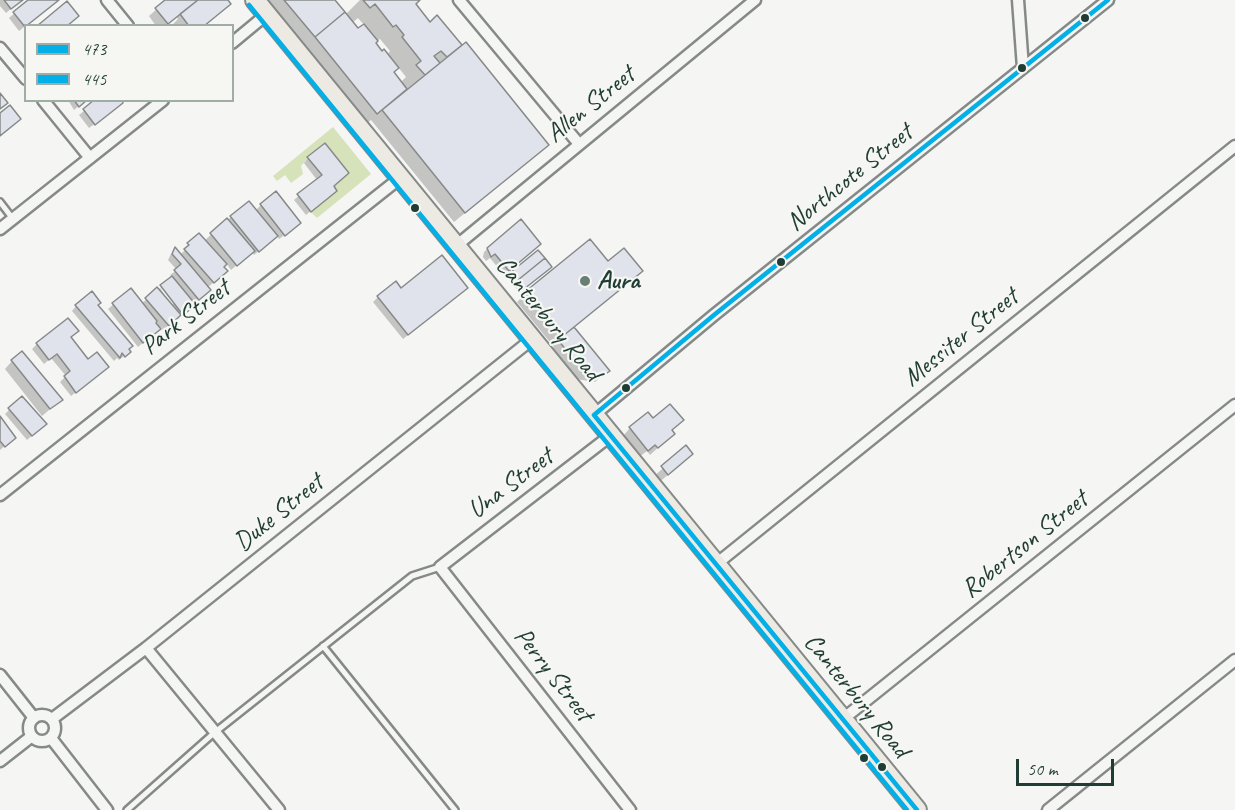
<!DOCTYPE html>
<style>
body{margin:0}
#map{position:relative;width:1235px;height:810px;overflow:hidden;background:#f5f5f3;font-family:Caveat,sans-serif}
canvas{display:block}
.legend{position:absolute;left:24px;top:24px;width:210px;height:78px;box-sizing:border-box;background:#f6f6f2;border:2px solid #a0aca6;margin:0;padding:8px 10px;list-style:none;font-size:18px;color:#1f3d34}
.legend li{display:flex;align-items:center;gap:12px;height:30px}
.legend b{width:30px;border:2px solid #a0aca6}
.scale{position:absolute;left:1016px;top:759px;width:98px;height:27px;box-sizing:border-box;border:3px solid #1f3d34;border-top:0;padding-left:8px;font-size:18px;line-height:21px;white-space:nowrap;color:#1f3d34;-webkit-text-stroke:4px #f6f6f2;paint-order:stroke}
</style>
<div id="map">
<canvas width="1235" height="810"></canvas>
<ul class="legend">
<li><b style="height:8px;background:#02afe6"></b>473</li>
<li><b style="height:8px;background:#02afe6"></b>445</li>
</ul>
<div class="scale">50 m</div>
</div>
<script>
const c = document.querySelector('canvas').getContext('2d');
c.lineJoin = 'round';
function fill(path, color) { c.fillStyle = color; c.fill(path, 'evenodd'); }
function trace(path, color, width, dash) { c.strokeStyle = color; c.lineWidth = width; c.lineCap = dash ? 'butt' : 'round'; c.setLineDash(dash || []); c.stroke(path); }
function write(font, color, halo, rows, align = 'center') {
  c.font = font + ' Caveat,sans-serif'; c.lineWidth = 4.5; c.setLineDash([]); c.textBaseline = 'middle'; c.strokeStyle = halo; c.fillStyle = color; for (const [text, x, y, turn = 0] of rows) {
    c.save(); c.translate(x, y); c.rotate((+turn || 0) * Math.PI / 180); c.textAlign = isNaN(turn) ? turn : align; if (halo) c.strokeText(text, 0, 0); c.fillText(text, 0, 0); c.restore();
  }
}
fill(new Path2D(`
 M333 127 371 174 317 218 311 212 337 191 333 186 350 173 325 142 307 156V159L301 166 303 174 291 183 285 175 277 181 273 176Z`), '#d6e2b9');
fill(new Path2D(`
 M0 0H22L6 13 0 6Z
 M30 0H58L19 31 9 18Z
 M167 0H226L229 4 205 26H171L178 19 176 17 166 26H156L149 16Z
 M257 0H333L345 15 360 0H419L414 4 430 24 437 18 461 47 536 155 454 222 371 120 361 128ZM358 18 364 25 358 31 352 23ZM380 39 390 51 387 55 382 53 374 43ZM398 67 406 77 400 83 392 73Z
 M68 100H86L74 110Z
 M97 100 117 107 89 128 79 115Z
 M308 158 332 187 330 195 306 215 294 200 317 180 304 163Z
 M261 205 294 228 279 239 277 236 254 255 252 252 231 270 226 263 222 267 221 276 207 288 204 295 189 309 163 330 161 327 138 347 108 309 130 290 141 304 160 288 171 305 174 304 162 286 172 277 170 275 177 270 168 260 171 254 175 250 180 255 185 250 183 249 199 235 204 241 231 217 255 211Z
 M489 247 534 249 503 274 490 258 486 261 483 257 484 252Z
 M538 252 545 271 519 292 507 278Z
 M608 263 641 271 573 328 608 371 595 382 576 379 551 349 554 347 517 302 527 292Z
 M400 290 461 293 403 339 373 302 378 297Z
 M97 305 129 352 119 360 117 358 114 361 72 311 76 306Z
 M70 337 88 361 102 372 71 396 60 382 66 376 51 358 44 364 32 349 37 344Z
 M12 361 61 400 42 416 5 369Z
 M10 409 40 429 27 440 5 414Z
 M0 418 9 442 0 450Z
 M630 428 671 431 673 434 650 455 647 451 639 457 623 436Z
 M686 448 681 464 657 484 652 478Z`), '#0003');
const building = new Path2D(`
 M4 0H23L11 9Z
 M28 0H59L25 27 13 12Z
 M165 0H198L168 24 155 8Z
 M198 0H228L231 4 204 26H189L180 14Z
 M284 0H335L345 12 315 37Z
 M363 0H420L416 4 430 22 437 15 462 45 447 57 441 51 434 56 440 63 425 75 416 65 421 61 402 37 404 35 396 25 393 27 375 4 370 8Z
 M67 1 79 16 67 26H37Z
 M345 12 358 28 364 24 378 41 376 43 382 51 384 49 399 68 394 72 407 89 377 114 315 37Z
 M466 42 549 145 465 213 382 110Z
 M0 93 8 103 0 109Z
 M74 100H87L79 107Z
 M94 100H122L123 103 95 125 83 109Z
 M10 105 21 119 0 136V113Z
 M325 143 349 173 334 186 337 191 311 212 297 194 322 175 307 157Z
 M276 191 301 223 285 236 260 204Z
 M249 201 278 236 259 252 230 216Z
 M227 218 255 251 237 266 210 233Z
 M521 219 541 244 509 271 495 254 491 257 487 248Z
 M199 233 227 264 224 267 228 271 214 283 184 249 189 245 187 243Z
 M590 239 608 261 624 248 643 271 563 336 526 291Z
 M175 247 211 290 199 300 174 270 181 264 172 254Z
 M538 250 545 258 518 280 511 272Z
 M442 255 468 288 408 335 377 296 396 281 401 288Z
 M545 258 552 267 524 289 518 280Z
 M172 276 196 305 183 315 160 285Z
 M157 287 181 315 169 326 145 298Z
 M131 288 157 321 156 323 161 329 143 343 112 303Z
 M92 291 101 303 98 305 133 346 129 349 131 352 125 357 122 353 120 358 75 305Z
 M68 318 79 331 71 337 88 359 97 352 109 367 76 393 64 376 70 371 57 354 49 360 36 343Z
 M574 327 610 371 604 375 584 372 558 340Z
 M22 351 63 400 50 409 11 360Z
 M22 396 47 424 32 436 8 408Z
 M670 404 684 420 672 430 675 434 658 448 655 445 648 451 629 427 648 412 653 418Z
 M0 416 16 438 5 447 0 441Z
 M686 445 693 454 668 475 661 466Z`);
fill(building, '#e1e3ec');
trace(building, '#858a88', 1.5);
const lane = new Path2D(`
 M0 202 13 219
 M323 646 455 810
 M127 810 214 733 412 576 440 567`);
const street = new Path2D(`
 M107 0 128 26
 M459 0 579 144
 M1018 0 1023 68
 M232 43 267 14
 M0 48 26 79
 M43 100 90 158
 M0 229 163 100
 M456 246 755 0
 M594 415 714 315 1108 0
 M610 436 440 567 630 810
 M0 495 400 178
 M715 565 1235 146
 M146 648 279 810
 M0 675 34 718
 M29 728a13 13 0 1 1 26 0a13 13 0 1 1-26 0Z
 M52 719 146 648 531 340
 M843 719 1235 405
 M51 738 107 810
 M0 761 32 736
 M1048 810 1235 660`);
const highway = new Path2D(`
 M255 0 917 810`);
trace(lane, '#858a88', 10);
trace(street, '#858a88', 15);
trace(highway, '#858a88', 22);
trace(lane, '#f5f5f3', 5);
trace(street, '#f5f5f3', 10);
trace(highway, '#edeae4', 18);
trace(new Path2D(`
 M594 415 714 315 1108 0
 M594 415 917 810`), '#02afe6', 4.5);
trace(new Path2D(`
 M249 5 907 810`), '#02afe6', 4.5);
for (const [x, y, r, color] of [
 [1085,18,5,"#1f3d34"],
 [1022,68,5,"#1f3d34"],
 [415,208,5,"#1f3d34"],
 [781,262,5,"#1f3d34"],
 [585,281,6,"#6a7d77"],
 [626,388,5,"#1f3d34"],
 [864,758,5,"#1f3d34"],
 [882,767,5,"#1f3d34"]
]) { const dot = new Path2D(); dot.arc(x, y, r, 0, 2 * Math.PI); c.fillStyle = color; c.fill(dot); trace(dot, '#f6f6f2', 2); }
write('26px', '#1f3d34', '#f6f6f2', [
 ["Allen Street",591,105,-39],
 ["Northcote Street",850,178,-39],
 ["Park Street",186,318,-38],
 ["Canterbury Road",548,319,51],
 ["Messiter Street",961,338,-39],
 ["Una Street",511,484,-37],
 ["Duke Street",279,513,-39],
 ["Robertson Street",1025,545,-39],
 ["Perry Street",553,675,52],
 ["Canterbury Road",856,696,51]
]);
write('bold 26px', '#1f3d34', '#f6f6f2', [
 ["Aura",597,281]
], 'left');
</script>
